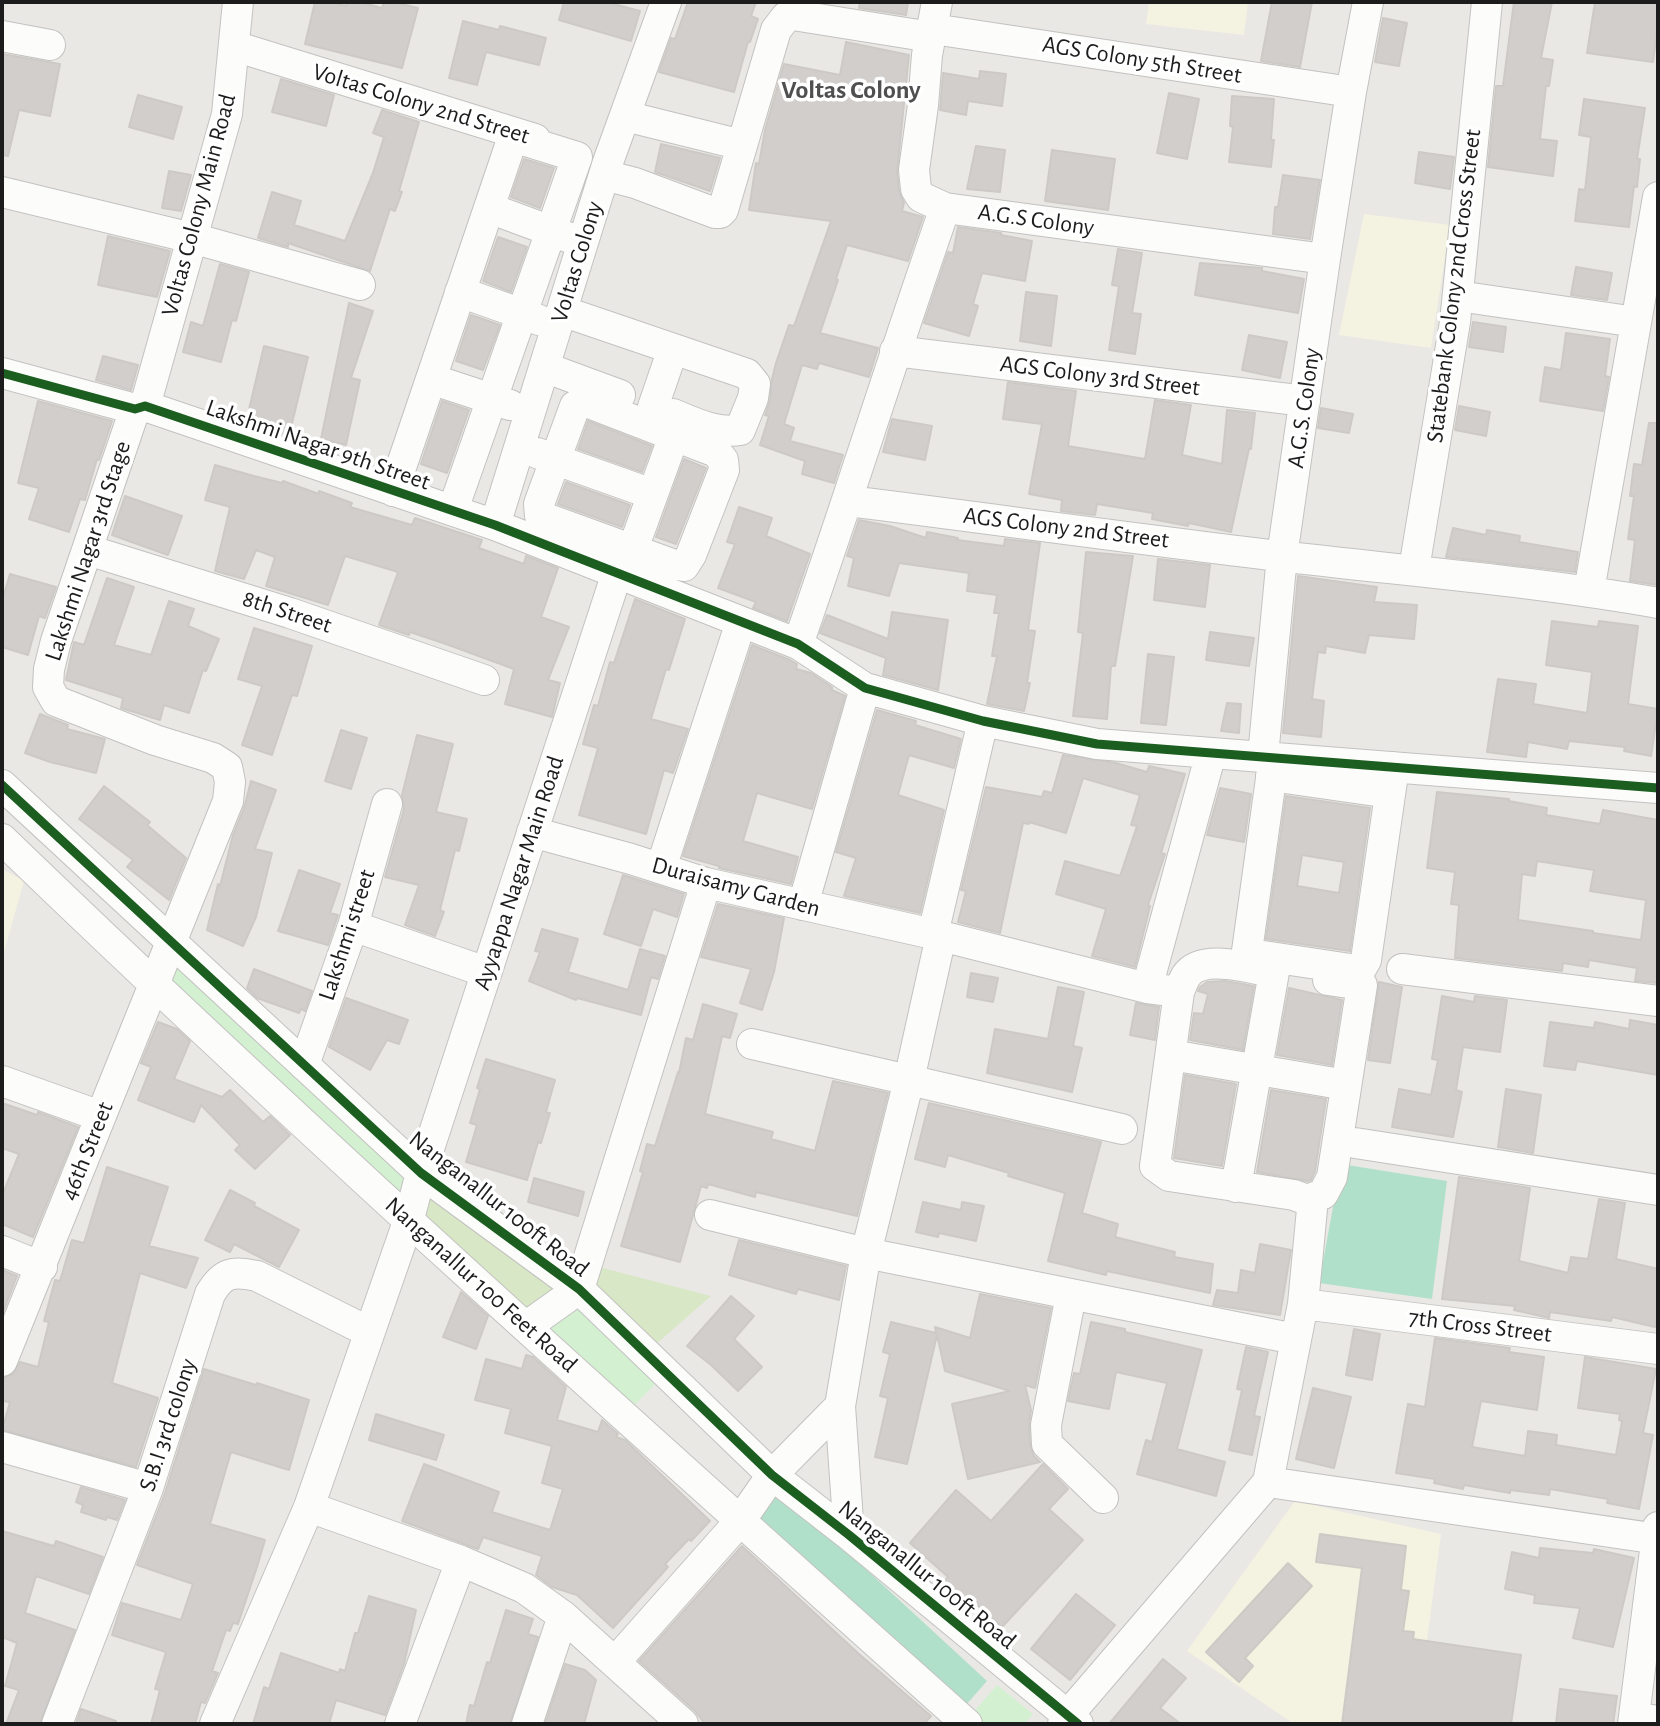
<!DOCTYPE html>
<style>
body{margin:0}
#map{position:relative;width:1660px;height:1726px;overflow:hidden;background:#eae8e5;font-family:"Alegreya Sans",sans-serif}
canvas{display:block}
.frame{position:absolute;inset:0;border:4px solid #1c1c1c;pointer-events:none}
</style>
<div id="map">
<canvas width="1660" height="1726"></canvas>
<div class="frame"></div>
</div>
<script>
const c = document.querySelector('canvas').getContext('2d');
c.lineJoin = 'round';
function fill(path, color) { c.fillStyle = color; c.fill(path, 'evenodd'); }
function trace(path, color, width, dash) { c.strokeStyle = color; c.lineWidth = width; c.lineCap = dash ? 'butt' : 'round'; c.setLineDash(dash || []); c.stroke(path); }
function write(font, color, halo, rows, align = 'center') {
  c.font = font + ' "Alegreya Sans",sans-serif'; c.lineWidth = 7; c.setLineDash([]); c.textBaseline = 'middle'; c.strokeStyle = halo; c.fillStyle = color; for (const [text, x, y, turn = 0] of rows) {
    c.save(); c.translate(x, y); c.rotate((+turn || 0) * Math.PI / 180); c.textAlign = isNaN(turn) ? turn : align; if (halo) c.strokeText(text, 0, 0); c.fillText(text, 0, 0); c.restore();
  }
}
fill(new Path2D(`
 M1149 2H1248L1244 35 1146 24Z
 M1364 214 1450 225 1431 348 1339 335Z
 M2 869 24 881 2 959Z
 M1295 1501 1441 1534 1416 1724H1294L1187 1651Z`), '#f4f2e0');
fill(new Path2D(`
 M427 1184 560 1288 528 1311 416 1217Z
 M595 1266 711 1296 654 1346 589 1290Z`), '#d8e7c5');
fill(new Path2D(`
 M177 955 415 1175 406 1208 164 986Z
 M570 1299 655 1384 629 1411 541 1326Z
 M997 1685 1033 1714 1024 1724H984L971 1715Z`), '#d3f0d1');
fill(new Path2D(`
 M1341 1164 1447 1181 1432 1299 1319 1283Z
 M779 1489 987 1681 966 1705 753 1520Z`), '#b1e0ca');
const building = new Path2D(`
 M315 2H330L346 6 347 2H359L382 8 384 2H393L418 8 402 68 305 44Z
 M564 2H606L640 11 631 41 559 20Z
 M688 2H756L751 16 758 19 750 42H748L734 92 659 72 671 38 675 39Z
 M860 2H908L906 15 859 8Z
 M1272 2H1312L1300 67 1261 61Z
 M1514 2H1552L1541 58 1553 60 1549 86H1546L1540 139 1557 141 1553 176 1488 167 1496 86H1503Z
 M1595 2H1658V24L1653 62 1587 53Z
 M1383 18 1407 23 1399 66 1375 62Z
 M463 21 499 30 500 26 546 38 539 65 486 52 477 85 449 78Z
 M846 42 909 55 897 172 899 191 904 203 902 211 923 217 908 261 847 245 836 279 838 280 820 333 878 348 869 377 819 363 817 369 802 365 784 424 794 428 790 441 843 455 834 483 802 474 805 461 760 445 769 416 765 415 770 400 772 379 776 363 789 325 794 326 831 221 749 210 756 163 759 164 765 130 784 64 840 75Z
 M2 54 60 64 50 116 19 110 8 156 2 155Z
 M980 71 1006 74 1002 106 968 101 966 115 940 110 943 73 979 79Z
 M281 79 334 95 326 126 272 112Z
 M1169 93 1199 99 1187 159 1157 153Z
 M138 95 182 107 173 139 129 127Z
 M1232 96 1274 99 1271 140H1274L1271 167 1229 162 1233 127 1230 126Z
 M1584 99 1645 108 1637 159H1640L1637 187 1634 186 1629 227 1575 221 1579 189 1585 190 1591 137 1579 135Z
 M382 110 419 122 399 191 402 192 395 211 390 209 370 271 288 243V247L258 238 272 192 301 201 294 225 345 241 373 173 384 137 373 133Z
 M661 144 720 158 710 191 655 172Z
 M976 146 1005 150 1000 192 967 189Z
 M1052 150 1115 159 1108 210 1045 201Z
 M1419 152 1454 157 1450 189 1415 183Z
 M524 159 554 168 540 208 511 197Z
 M169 171 191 175 181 211 162 208Z
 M1283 175 1320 180 1310 239 1273 234 1275 207H1278Z
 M958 227 1001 233V235L1032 241 1025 281 982 273 973 304 978 306 969 336 924 323 948 252 953 253Z
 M108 236 170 251 157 297 98 285Z
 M498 237 527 247 511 292 483 281Z
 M1118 249 1142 253 1132 313 1141 314 1135 354 1109 350 1119 286 1112 285Z
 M1200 263 1262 268V271L1304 279 1298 313 1195 295Z
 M220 264 249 272 236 321 232 320 221 362 183 352 191 322 203 326Z
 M1576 267 1612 273 1607 300 1571 295Z
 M1026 292 1057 296 1051 346 1020 341Z
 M349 303 373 311 351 378 360 380 346 445 321 439Z
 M471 315 500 325 483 370 456 361Z
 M1473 322 1506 327 1503 352 1469 347Z
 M1566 333 1610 339 1605 376 1609 377 1603 411 1540 401 1545 367 1561 370Z
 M1249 335 1287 342 1280 378 1242 370Z
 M264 346 308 357 289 436 246 422Z
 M103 356 138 365 131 390 96 380Z
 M1008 382 1076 391 1068 446 1145 459 1155 400 1191 405 1182 455 1222 464 1227 410 1255 413 1251 449H1249L1231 532 1189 523 1188 526 1152 519 1153 513 1097 504 1095 515 1061 511 1062 500 1029 494 1042 424 1003 419Z
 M38 401 112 421 99 460 97 459 85 500 80 499 69 532 29 519 39 488 18 483Z
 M442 401 469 410 447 473 421 464Z
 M1459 406 1490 412 1486 436 1455 430Z
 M1321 408 1353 414 1349 433 1318 428Z
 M892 419 932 426 925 460 883 452Z
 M588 421 652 446 642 472 578 449Z
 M1649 423H1658V585L1630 581 1635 540 1628 539 1634 496H1630L1634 464 1642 465Z
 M684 459 706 468 676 544 656 537Z
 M215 465 254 476 282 483 283 481 319 494V491L352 503 350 507 412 525 415 518 482 540 479 548 524 564 526 556 558 568 541 617 569 627 548 680 560 683 552 717 505 704 514 669 446 644 410 632 409 635 379 625 398 572 345 556 328 605 266 586 275 557 256 550 244 579 215 571 230 507 205 500Z
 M566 482 630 505 622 527 558 504Z
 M125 496 182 516 168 555 112 535Z
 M739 507 772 518 766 536 810 554 787 621 753 608 756 602 718 588 735 544 727 542Z
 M859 520 890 526 926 538 927 532 958 538 957 540 1004 546 1005 539 1040 543 1028 630 1035 631 1027 683H1030L1024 711 987 704 997 656H992L999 613H994L997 595 967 591 969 573 899 563 889 596 848 586 854 558 847 556Z
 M1453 528 1486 535 1487 530 1520 536 1519 542 1578 552 1575 572 1446 557Z
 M1086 552 1133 556 1115 666H1111L1107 719 1073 716 1083 633 1078 632Z
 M1158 559 1210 565 1205 607 1154 600Z
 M10 574 56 587 45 618 39 616 28 655 2 647V601Z
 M1298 576 1377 587 1374 602 1417 605 1414 639 1369 635 1365 653 1326 646 1325 653 1318 652 1312 699 1324 701 1321 737 1283 733Z
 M107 578 134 587 114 645 151 655 169 601 194 609 188 626 219 639 206 671 203 670 189 713 164 705 160 720 121 708 123 698 66 680 74 642 84 645Z
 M635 599 685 619 669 670 666 669 651 719 688 729 673 773 664 770 646 834 579 815 598 748 583 744 594 705 598 706 610 662 614 663Z
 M892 612 948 620 938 690 883 675 886 658 820 633 827 615 888 639Z
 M1552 621 1598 627 1599 621 1638 626 1628 704 1658 709 1651 756 1624 751 1625 747 1569 741 1567 749 1528 742 1526 757 1487 752 1498 679 1536 684 1533 704 1587 713 1592 672 1546 665Z
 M254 628 312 646 297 696 292 695 272 755 242 745 262 686 238 679Z
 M1210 632 1254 638 1249 666 1206 660Z
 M752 645 790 660 797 664 796 669 811 673 832 687V690L845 696 812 809 757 793 743 841 798 857 791 884 719 868V866L683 856Z
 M1148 654 1174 657 1166 725 1141 723Z
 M1227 703 1241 704 1239 733 1221 731Z
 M877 710 916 721 915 725 961 739 954 768 909 755 898 795 944 810 920 913 844 896 856 858 836 852Z
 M40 714 68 725 67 729 105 739 96 773 50 762 25 753Z
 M341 730 367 738 351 789 325 781Z
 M417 735 453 744 436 812 467 819 459 851 455 850 440 910 444 912 435 936 405 925 419 885 385 877 404 809 402 795Z
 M1063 755 1116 763 1147 772 1149 766 1185 774 1161 853 1165 854 1148 905 1150 906 1135 967 1092 956 1106 909 1056 894 1065 861 1120 876 1137 826 1131 825 1140 795 1083 778 1066 833 1029 822V824L1023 823 1000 933 958 922 966 891 961 890 986 787 1042 797 1044 791 1052 793Z
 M251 781 276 790 255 849 272 853 256 917 243 946 207 930 218 884 220 886 233 835 244 808Z
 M104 786 150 822 147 825 186 858 169 900 127 867 133 860 79 819Z
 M1220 788 1251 794 1244 842 1207 835Z
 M1437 792 1509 799V801L1547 808 1546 815 1600 824 1603 810 1658 820V983L1635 981 1637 968 1589 960 1588 967 1563 963 1562 971 1455 958 1459 905 1451 904 1455 872 1427 868ZM1537 861 1594 870 1590 891 1646 900 1641 940 1593 933V931L1518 920 1522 874 1535 876Z
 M1286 796 1370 808 1350 951 1266 939ZM1302 855 1344 862 1339 893 1297 886Z
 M299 870 340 884 330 913 338 915 328 945 278 931Z
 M623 875 684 894 677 917 653 909 641 946 604 934Z
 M718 904 784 918 774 972 762 1010 740 1003 751 969 701 957Z
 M542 929 578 939 568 972 628 990 640 949 665 956 658 979 651 977 641 1015 577 998 576 1000 529 981 540 952 535 951Z
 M254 969 312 991 305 1011 301 1009 299 1013 257 998 247 988Z
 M971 973 998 978 993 1002 967 997Z
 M1225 981 1254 986 1243 1050 1190 1040 1194 1013 1203 1014 1208 994 1198 991 1200 987 1207 982Z
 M1379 982 1402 987 1390 1063 1368 1060Z
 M1058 987 1084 992 1073 1046 1082 1048 1072 1092 987 1073 995 1029 1048 1039Z
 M1289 988 1342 1000 1332 1065 1277 1055Z
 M1442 996 1474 1002 1475 996 1507 1000 1500 1052 1463 1047 1456 1090 1462 1092 1453 1137 1392 1127 1399 1089 1431 1095 1438 1060 1432 1059Z
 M346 998 408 1020 399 1044 387 1040 370 1070 329 1047Z
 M1136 1003 1159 1007 1155 1040 1130 1035Z
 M703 1004 737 1014 730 1038 722 1036 705 1114 773 1132 771 1139 815 1151 833 1081 888 1093 857 1216 756 1192 755 1197 708 1184 707 1188 701 1186 680 1262 621 1246 643 1172 640 1171 647 1144 655 1146 678 1072 679 1073 686 1038 693 1040Z
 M1630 1020 1658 1025V1075L1577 1061 1575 1070 1544 1066 1550 1022 1594 1028 1595 1022 1629 1029Z
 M158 1022 177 1029 190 1041 174 1079 222 1097 230 1090 263 1122 270 1116 290 1135 255 1169 235 1150 240 1145 201 1105 194 1122 138 1100 151 1067 141 1063Z
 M486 1059 555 1080 546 1112 550 1113 541 1143 538 1142 527 1180 466 1162 477 1125 470 1123 480 1089 477 1088Z
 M1185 1075 1236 1084 1222 1166 1174 1158Z
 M1506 1089 1541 1095 1533 1153 1498 1147Z
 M1271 1090 1326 1099 1315 1171 1311 1180 1307 1181 1257 1172Z
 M2 1103 37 1115 38 1112 78 1127 33 1237 2 1224V1196L19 1154 2 1148Z
 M929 1103 1101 1142 1082 1213 1118 1224 1115 1237 1175 1252 1174 1257 1213 1264 1210 1293 1107 1271 1106 1275 1048 1261 1065 1193 1008 1176 1009 1173 948 1155 945 1167 915 1159Z
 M107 1167 168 1187 149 1246 198 1258 186 1288 140 1273 112 1383 158 1398 136 1467 2 1430 10 1402 2 1401V1378L13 1374 20 1362 38 1367 49 1322 44 1321 55 1280 60 1281 72 1240 84 1243Z
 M1459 1177 1530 1188 1519 1261 1568 1273 1571 1257 1588 1259 1599 1199 1625 1203 1616 1259 1658 1269V1311L1655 1327 1612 1317 1611 1321 1550 1312 1549 1318 1545 1317 1514 1310 1515 1306 1442 1299Z
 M534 1178 584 1192 578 1216 528 1202Z
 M230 1190 255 1203 254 1206 299 1230 279 1267 234 1244 230 1252 205 1240Z
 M923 1202 961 1210 962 1202 984 1206 976 1241 939 1233 938 1237 916 1232Z
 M739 1240 846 1266 839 1300 798 1289 796 1294 729 1275Z
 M1260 1244 1291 1250 1280 1315 1213 1305 1217 1290 1238 1293 1241 1270 1255 1273Z
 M2 1270 17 1276 2 1315Z
 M461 1292 488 1316 476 1349 443 1337Z
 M980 1294 1051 1308 1035 1388 1025 1385 1031 1410 1029 1426 1030 1445 1034 1456 1040 1462 968 1479 952 1404 1010 1391 945 1371 937 1335 907 1464 875 1457 888 1398 880 1396 890 1354 883 1352 891 1322 936 1333 935 1327 970 1338Z
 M731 1296 754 1316 734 1339 762 1367 738 1391 711 1365 687 1346Z
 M1091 1322 1125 1329V1332L1202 1350 1177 1449 1225 1462 1216 1496 1137 1474 1146 1440 1152 1442 1167 1383 1116 1372 1109 1409 1068 1401 1074 1373 1080 1374Z
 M1354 1329 1380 1334 1372 1380 1346 1375Z
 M1435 1338 1510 1348 1509 1352 1544 1357 1537 1410 1481 1401 1472 1447 1525 1456 1528 1431 1557 1435 1556 1445 1616 1455 1622 1421 1619 1420 1620 1414 1578 1408 1585 1357 1656 1369 1643 1433 1653 1435 1639 1509 1607 1503 1608 1499 1550 1489 1549 1495 1510 1490V1493L1464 1485 1463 1489 1434 1483 1435 1479 1396 1473 1408 1404 1425 1407Z
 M1246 1347 1268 1352 1254 1416 1260 1417 1252 1455 1229 1450 1242 1390 1237 1389Z
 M526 1355 533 1357 566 1387 557 1420 598 1432 602 1420 618 1434 616 1437 625 1440 710 1521 691 1541 689 1539 665 1564 668 1567 613 1628 577 1595 552 1587 536 1575 542 1556 483 1537 478 1549 402 1521 424 1464 499 1492 492 1512 550 1530 563 1489 542 1483 552 1446 505 1433 511 1409 475 1400 486 1359 522 1369Z
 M204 1369 256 1385 257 1383 309 1400 289 1470 231 1452 210 1524 265 1540 257 1567 238 1624 233 1623 230 1631 226 1630 212 1671 218 1673 205 1703 201 1702 195 1724H151L160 1690 155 1689 166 1652 112 1635 122 1603 181 1620 193 1584 137 1565 165 1493Z
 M1313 1388 1351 1397 1334 1468 1296 1459Z
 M376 1414 444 1435 436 1460 369 1440Z
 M1043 1464 1068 1489 1049 1509 1083 1540 1002 1627 969 1598 965 1603 943 1583 948 1577 910 1543 956 1490 991 1521Z
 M81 1487 125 1500 117 1520 107 1517 106 1520 81 1512 83 1505 76 1502Z
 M2 1531 54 1546 56 1541 103 1557 89 1594 36 1576 25 1613 75 1630 40 1724H6L19 1690 5 1686 17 1643 2 1637Z
 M1320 1534 1406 1546 1401 1590 1409 1591 1403 1631 1414 1632 1413 1639 1521 1655 1511 1724H1342L1362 1568 1316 1562Z
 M742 1546 859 1654 931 1716 924 1724H705L695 1711 639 1661Z
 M1540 1548 1593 1553 1594 1549 1634 1558 1613 1647 1573 1638 1580 1608 1534 1603 1535 1595 1505 1589 1512 1552 1539 1558Z
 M1288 1563 1312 1586 1245 1658 1253 1666 1239 1682 1206 1652Z
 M1076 1594 1115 1625 1070 1680 1031 1649Z
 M369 1596 416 1610 404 1664 385 1715 336 1700 329 1724H253L264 1687 269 1689 281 1653 339 1673 340 1669 345 1671 355 1633H358Z
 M506 1610 533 1619 528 1634 538 1637 510 1724H466L470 1705 474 1706 487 1662 490 1663Z
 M1163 1659 1186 1678 1160 1708 1181 1724H1109Z
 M565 1664 585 1670 596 1680 584 1724H545Z
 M1560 1689 1617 1696 1613 1724H1556Z
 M81 1709 116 1721V1724H76Z`);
fill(building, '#d1cecc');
trace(building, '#cdcac6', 2);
const minor = new Path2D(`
 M937 2 927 55 923 105 914 170 916 189 921 197 945 208
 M933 29 1351 92
 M2 36 50 45
 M234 46 535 139
 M625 116 742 145
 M604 175 635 183 715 213H720L723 210 776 30 786 17 793 15 931 37
 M2 192 192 238 360 285
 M489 208 570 238
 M460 292 539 320
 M1458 296 1636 322
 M562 311 747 374 755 384 753 398 740 430C717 434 695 423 673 414
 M895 351 1305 401
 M544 367 620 395
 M2 373 135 409 145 406 495 525 798 644 865 688 983 721 1097 744 1658 788
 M431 379 510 405
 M584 401 716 452 723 460 724 470 691 555 684 566 672 564 540 516 539 504 575 406Z
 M145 406 227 114 238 2
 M653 407 673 349
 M537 453 652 494
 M393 491 513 137 577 157 456 501 458 512
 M849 501C993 519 1136 539 1280 556 1406 571 1533 581 1658 603
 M495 525 608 162 666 2
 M88 550 290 613 484 680
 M626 568 674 436
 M1414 569 1455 322 1487 2
 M1589 591 1658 197
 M798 644C849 499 894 353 945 208L1325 259 1351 92 1368 2
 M1263 756 1282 556 1325 259
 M1274 757 1247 951 1250 954 1357 970 1362 967 1366 960 1394 767
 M1271 776 1390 793
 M2 785 421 1173 579 1289 772 1475 849 1535 1078 1724
 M532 832 631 859 706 883 933 934 1147 988 1179 992 1155 1166 1169 1176 1294 1195 1307 1200 1312 1209 1303 1304 1268 1482
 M2 839C316 1142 642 1433 967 1724
 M661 868 741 622
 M803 905 865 688
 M353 926 486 972
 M933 934 983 721
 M1402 969 1658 1001
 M1147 988 1211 753
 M1179 992C1181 987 1183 981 1186 976 1201 953 1249 968 1272 972
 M752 1044 1122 1129
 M1171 1055 1346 1085
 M304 1065 353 926 387 804
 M2 1081 100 1116
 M1355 1143 1658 1190
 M1236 1187 1274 972
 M1307 1200 1323 1194 1332 1177 1362 985 1328 980
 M710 1215 866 1253 1295 1339
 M2 1251 42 1267
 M1071 1295 1046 1425 1047 1444 1103 1498
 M1303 1304 1658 1349
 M527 1326 579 1289 706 883
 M2 1361 228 801 230 782 227 767 213 758 155 740 56 701 48 687 49 669 56 641 135 409
 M840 1406 849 1535
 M2 1447 148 1488
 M309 1507 461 1561 524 1588 563 1616 683 1724
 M615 1662 740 1521 772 1475 840 1406 866 1253 909 1080 941 936
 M1634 1717 1658 1721
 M57 1724 148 1488 210 1294C223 1272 232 1271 257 1276L369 1332
 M215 1724 309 1507 409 1219 421 1173 617 573
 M400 1724 461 1561
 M527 1724 563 1616
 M1063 1724 1068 1715 1268 1482 1658 1539
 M1633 1724 1658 1527`);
trace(minor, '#c3c2c1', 32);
trace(minor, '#fcfcfb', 30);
trace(new Path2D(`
 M2 373 135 409 145 406 495 525 798 644 865 688 983 721 1097 744 1658 788
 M2 785 421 1173 579 1289 772 1475 849 1535 1078 1724`), '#1b5e20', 9);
write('24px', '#1c1c1c', '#fff', [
 ["AGS Colony 5th Street",1142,60,9],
 ["Voltas Colony 2nd Street",421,104,17],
 ["Voltas Colony Main Road",199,205,-75],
 ["A.G.S Colony",1036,220,8],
 ["Voltas Colony",577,262,-73],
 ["Statebank Colony 2nd Cross Street",1454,286,-83],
 ["AGS Colony 3rd Street",1100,376,7],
 ["A.G.S. Colony",1304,408,-82],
 ["Lakshmi Nagar 9th Street",318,445,19],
 ["AGS Colony 2nd Street",1066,528,7],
 ["Lakshmi Nagar 3rd Stage",88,551,-72],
 ["8th Street",287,612,18],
 ["Ayyappa Nagar Main Road",519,873,-72],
 ["Duraisamy Garden",736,887,15],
 ["Lakshmi street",347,935,-72],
 ["46th Street",87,1151,-68],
 ["Nanganallur 100ft Road",499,1204,38],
 ["Nanganallur 100 Feet Road",481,1285,42],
 ["7th Cross Street",1480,1326,7],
 ["S.B.I 3rd colony",168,1425,-72],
 ["Nanganallur 100ft Road",927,1575,39]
]);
write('bold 26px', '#4f4f4f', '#fff', [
 ["Voltas Colony",851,90]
]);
</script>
